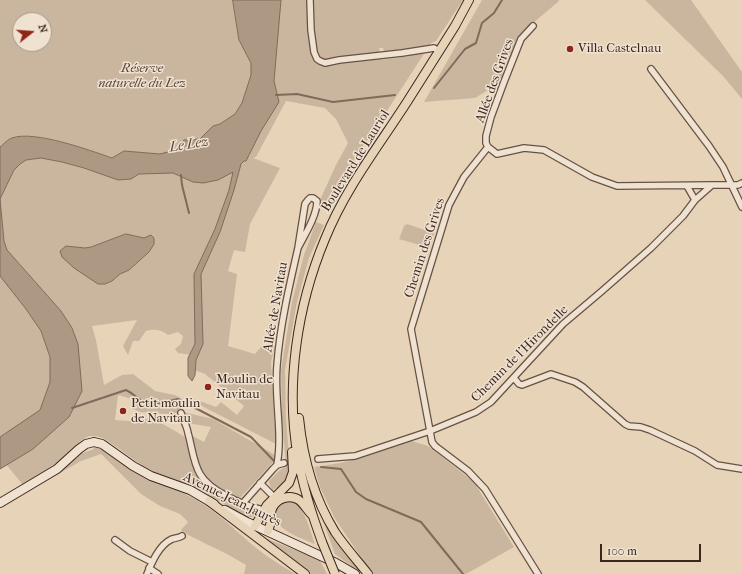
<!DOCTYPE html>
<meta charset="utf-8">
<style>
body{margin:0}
#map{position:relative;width:742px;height:574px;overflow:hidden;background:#e7d3b8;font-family:"IM FELL French Canon",serif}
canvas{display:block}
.north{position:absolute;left:12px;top:12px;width:40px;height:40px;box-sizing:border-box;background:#efe2d1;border:1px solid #a79789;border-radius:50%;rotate:73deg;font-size:11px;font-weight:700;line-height:16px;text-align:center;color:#3c261e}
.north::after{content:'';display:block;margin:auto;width:14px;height:18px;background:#8f2418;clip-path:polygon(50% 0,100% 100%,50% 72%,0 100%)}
.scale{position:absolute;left:600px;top:544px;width:101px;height:18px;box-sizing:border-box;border:2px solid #3c261e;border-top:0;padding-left:5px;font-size:12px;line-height:14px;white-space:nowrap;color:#3c261e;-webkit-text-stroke:3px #efe2d1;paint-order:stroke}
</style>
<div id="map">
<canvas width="742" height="574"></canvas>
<div class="north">N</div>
<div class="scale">100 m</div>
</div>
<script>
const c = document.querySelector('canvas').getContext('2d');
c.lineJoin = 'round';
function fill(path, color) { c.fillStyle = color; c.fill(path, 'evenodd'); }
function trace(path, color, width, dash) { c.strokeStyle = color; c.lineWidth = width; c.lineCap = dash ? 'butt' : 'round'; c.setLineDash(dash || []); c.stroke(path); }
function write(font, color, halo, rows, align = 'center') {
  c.font = font + ' "IM FELL French Canon",serif'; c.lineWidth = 3; c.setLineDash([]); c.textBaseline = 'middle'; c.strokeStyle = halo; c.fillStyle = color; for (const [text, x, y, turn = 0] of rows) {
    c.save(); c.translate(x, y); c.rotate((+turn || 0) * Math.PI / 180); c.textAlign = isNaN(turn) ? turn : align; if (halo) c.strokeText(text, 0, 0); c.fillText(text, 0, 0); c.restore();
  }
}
fill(new Path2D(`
 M0 0H233L239 40 251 63V75L242 103 235 114 220 124 213 126 200 139 184 140 175 150 160 154 125 151 112 158C89 150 34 130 12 138 8 139 4 144 0 147ZM20 20H44V44H20Z
 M275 0H463L436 41 431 43 385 114 357 155 330 204 320 200 336 165 348 143 336 119 325 108 286 101 256 157 253 158 280 168 250 224 245 252 234 250 228 271 237 274 228 346 255 354 262 346H275L271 362 276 444 194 402V399L216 407 221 402 237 415 244 406 205 374 189 368 188 358 191 355 178 353 175 349 181 344 183 336 178 332 168 335C160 329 155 329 146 331L139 341H133L128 355 123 346 137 320 92 326 96 340 104 385 122 375 133 374 155 391 175 395 182 399 180 415 140 412 131 408 132 399 118 395 115 420 129 421 161 417V423L187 438C189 450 191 466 198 477 208 490 225 499 239 506 245 509 251 509 257 512L256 516 251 517 243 515 182 482 156 473 144 467 118 448 103 438 96 436H89L82 440 61 460 23 485 5 463 34 443 78 344 72 328 61 311 7 250 4 241 0 199 14 170 20 164 26 160 41 158 62 162 84 168 118 180 131 179 139 174 173 173 193 182 218 180ZM379 48H383L384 52 409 49 410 56 381 60ZM126 234 144 238 149 252 129 270 120 274 112 281 105 284 98 283 74 268 66 246 85 248 91 247Z
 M482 0H559L558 2 520 34 501 82 475 98 424 102Z
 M645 0H691L742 72V99L723 76Z
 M316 222 324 225 309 258 297 302 285 370 286 418 290 468 287 477 282 485 272 490 269 483V481L279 471 286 466 282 419 281 371 292 302 304 255Z
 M407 224 434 233 430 248 399 239 404 226Z
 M0 276 26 309 41 331 50 357V382L40 410 0 437Z
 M183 412 213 419 275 455 276 459 240 498C204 484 199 473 191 435L204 442 211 427 187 423Z
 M412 441 428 446 474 482 514 547 466 574H372L334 517 320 487 314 467 341 463Z
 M96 447C112 454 125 465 140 474 158 486 180 489 198 501 217 512 233 528 250 543 264 555 279 564 295 574H244L246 565C233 557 220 550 206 544 198 539 188 536 181 530L188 522 180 514 160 506 141 494 101 454 81 461 53 477 82 453 92 450Z
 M290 501C304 503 310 531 315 544 304 539 271 529 276 512 278 505 283 502 290 501Z
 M319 510 364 574H362L335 554Z
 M267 539 319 559 327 574H310L267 541Z`), '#cab69e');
const water = new Path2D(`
 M233 0H281L274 81 279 102 261 131 246 161H244L241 164 234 190 220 232 201 274 203 344 196 360 195 375 192 381 188 376V358L195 344 194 274 215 229 229 190 233 172 218 180 203 183 193 182 173 173 139 174 131 179 118 180 84 168 62 162 41 158 26 160 20 164 14 170 0 199 4 241 7 250 61 311 72 328 78 344 82 391 69 417 33 449 0 469V437L40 410 50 382V357L41 331 26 309 0 276V147C4 144 8 139 12 138 34 130 89 150 112 158L124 151 160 154 175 150 184 140 200 139 213 126 220 124 235 114 242 103 251 75V63L239 40Z
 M126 234 144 238 151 235 154 238V244L149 252 129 270 120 274 112 281 105 284H98L74 268 62 257 60 251 66 246 85 248 91 247Z`);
fill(water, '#ad9884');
trace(water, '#806a5b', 1);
trace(new Path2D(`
 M434 88 465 49 476 43 482 23 494 13 502 0
 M276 95 297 94 333 102 395 95
 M181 175 182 185 189 213
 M72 408 126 390C132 393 136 397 142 401 152 408 167 401 178 399L251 437 276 463
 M321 467 341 469 356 492 366 499 421 522 463 574`), '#806a5b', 2);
const minor = new Path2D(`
 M310 0 311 30 314 52 317 59 320 61 325 63 339 60 402 53 434 48 439 51
 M651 69 709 146 723 167 742 207
 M488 147 486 143V136L491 117 504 82 521 39 533 26
 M687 186 695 200
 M310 198H313L317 201C317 216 304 236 298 248L305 204 308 200Z
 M514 378 519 384 522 385 551 374 575 382 583 387 625 424 629 426 641 427 650 430 695 451 717 465 742 469
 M181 413C183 420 187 426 188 433 192 447 193 462 200 474 210 492 244 505 263 510
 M318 459 355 456 430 431 476 412 491 402 563 324 602 291 651 248 683 216 695 200 712 185H738L742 183
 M277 465C283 432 274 399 277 365 280 326 289 287 298 248
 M260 483 274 497
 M243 503 273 469 277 465 284 463
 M115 540 130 551 152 562
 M149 568 158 574
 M147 574C152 562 159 545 172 539 175 538 179 538 182 536
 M538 574 485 489 468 471 435 446 432 442 411 329 449 205 464 177 488 147 497 154 524 148 544 150 592 177 617 186 712 185`);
const secondary = new Path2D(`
 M0 503 57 469 79 449 86 444 94 442 102 444 133 466 151 476 190 490 214 504
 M225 510 247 522 336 563 355 574`);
const primary = new Path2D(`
 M299 418C303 458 314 498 335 532 345 547 357 560 368 574
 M209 501 305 574
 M255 526 267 505 289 483 293 472 292 452
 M268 531C269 528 270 525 271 522 271 518 270 513 272 509 276 498 290 494 299 500 304 504 307 510 312 515
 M322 542C312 515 303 487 298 458 285 386 297 306 325 239 345 189 378 147 407 102 423 77 439 51 455 26L469 0`);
trace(minor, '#675144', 8);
trace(secondary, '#3c261e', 10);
trace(primary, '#3c261e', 10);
trace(minor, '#efe2d1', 5.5);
trace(secondary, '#efe2d1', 8);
trace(primary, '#e7d3b8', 8);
const primaryBridge = new Path2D(`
 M322 542 335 574`);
trace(primaryBridge, '#3c261e', 10, []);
trace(primaryBridge, '#e7d3b8', 8);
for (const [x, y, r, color] of [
 [570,49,4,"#8f2418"],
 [208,387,4,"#8f2418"],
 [123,411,4,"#8f2418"]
]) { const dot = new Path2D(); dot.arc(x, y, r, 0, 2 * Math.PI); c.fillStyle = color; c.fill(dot); trace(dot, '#efe2d1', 1.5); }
write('13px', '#3c261e', '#efe2d1', [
 ["Villa Castelnau",578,49],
 ["Moulin de",216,380],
 ["Navitau",216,395],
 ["Petit moulin",131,404],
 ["de Navitau",131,419]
], 'left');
write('italic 13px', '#584338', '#efe2d1', [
 ["Réserve",142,69],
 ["naturelle du Lez",142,84]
]);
write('13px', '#3c261e', '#efe2d1', [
 ["Allée des Grives",495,81,-70],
 ["Boulevard de Lauriol",356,161,-58],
 ["Chemin des Grives",425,248,-72],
 ["Allée de Navitau",276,307,-80],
 ["Chemin de l'Hirondelle",520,354,-45],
 ["Avenue Jean Jaurès",232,500,26]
]);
write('italic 14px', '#5e483d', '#efe2d1', [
 ["Le Lez",189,145,-9]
]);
</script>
